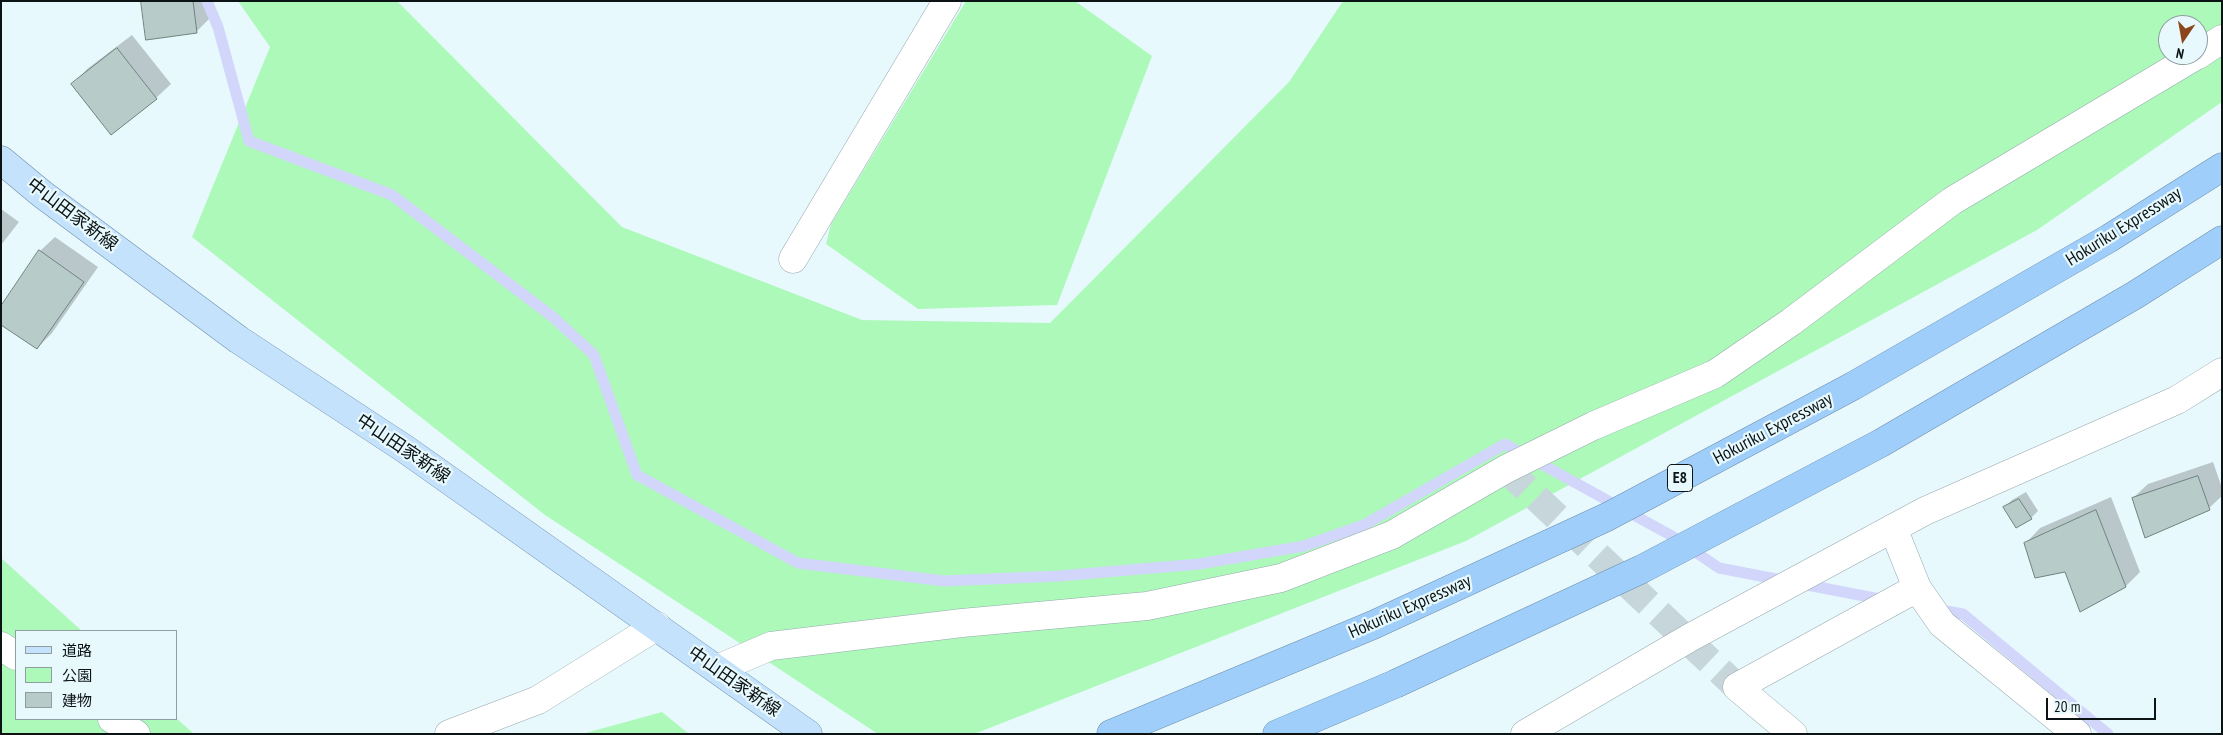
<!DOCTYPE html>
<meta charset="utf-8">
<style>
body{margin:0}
#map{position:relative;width:2223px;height:735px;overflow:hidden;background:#e8f9fe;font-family:"PT Sans Narrow","Noto Sans JP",sans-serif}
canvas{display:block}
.frame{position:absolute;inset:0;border:2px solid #0c1315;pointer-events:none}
.legend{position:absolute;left:15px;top:630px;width:162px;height:90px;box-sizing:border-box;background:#e8f9fe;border:1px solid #909da1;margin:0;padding:6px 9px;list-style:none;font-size:15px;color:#0c1315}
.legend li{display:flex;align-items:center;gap:10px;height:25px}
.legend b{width:25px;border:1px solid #909da1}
.north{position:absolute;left:2158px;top:15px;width:50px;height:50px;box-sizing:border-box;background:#e8f9fe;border:1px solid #909da1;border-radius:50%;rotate:192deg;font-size:14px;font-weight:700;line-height:20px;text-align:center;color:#0c1315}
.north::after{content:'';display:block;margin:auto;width:18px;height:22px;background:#8b471b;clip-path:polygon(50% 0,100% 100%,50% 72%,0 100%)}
.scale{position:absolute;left:2046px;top:698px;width:110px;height:22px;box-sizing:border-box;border:2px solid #0c1315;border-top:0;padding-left:6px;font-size:15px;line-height:18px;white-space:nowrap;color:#0c1315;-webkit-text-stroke:4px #e8f9fe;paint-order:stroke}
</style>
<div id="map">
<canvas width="2223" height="735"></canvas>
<div class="frame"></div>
<ul class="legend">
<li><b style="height:6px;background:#c5e2fc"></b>道路</li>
<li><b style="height:14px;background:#adf9b9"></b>公園</li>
<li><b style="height:14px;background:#b7ccc8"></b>建物</li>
</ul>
<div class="north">N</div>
<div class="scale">20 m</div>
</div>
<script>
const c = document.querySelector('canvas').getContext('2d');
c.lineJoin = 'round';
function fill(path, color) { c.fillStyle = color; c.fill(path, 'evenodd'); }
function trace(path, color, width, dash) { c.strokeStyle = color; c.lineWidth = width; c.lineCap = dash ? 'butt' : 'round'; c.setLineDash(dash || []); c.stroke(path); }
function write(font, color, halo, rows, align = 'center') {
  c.font = font + ' "PT Sans Narrow","Noto Sans JP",sans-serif'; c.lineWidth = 4.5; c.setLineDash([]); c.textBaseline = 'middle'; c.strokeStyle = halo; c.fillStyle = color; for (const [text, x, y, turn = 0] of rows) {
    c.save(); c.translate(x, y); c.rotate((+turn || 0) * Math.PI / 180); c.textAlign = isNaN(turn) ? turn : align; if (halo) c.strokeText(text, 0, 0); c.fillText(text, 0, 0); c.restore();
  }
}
fill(new Path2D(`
 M238 1H397L622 227 862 320 1050 323 1289 82 1343 1H2222V102L2037 230 1466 541 974 734H878L545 515 192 237 270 47ZM2168 25H2198V55H2168Z
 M966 1H1075L1152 56 1057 305 918 309 826 244 831 224Z
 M1 558 82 631H16V719L176 718 194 734H1Z
 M662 712 689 734H582Z`), '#adf9b9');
fill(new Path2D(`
 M143 1H209L211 17 196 32Z
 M132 35 171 84 156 98 73 84 87 69Z
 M1 209 19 222 1 245Z
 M55 237 98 267 52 333 37 348 40 251Z
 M2213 462 2222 488V496L2209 508 2133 498 2148 484Z
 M2026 492 2038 511 2031 518 2005 507 2012 500Z
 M2111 497 2140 572 2126 586 2026 543 2040 528Z`), '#0003');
trace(new Path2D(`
 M207 1 218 27 249 141 392 195 553 317 594 355 637 475 798 563 944 581 1059 576 1199 564 1304 546 1364 525 1505 444 1672 536 1719 568 1885 600
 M1935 609 1963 614 2108 734`), '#d2d6fb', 11);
const building = new Path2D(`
 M141 1H193L197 33 146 40Z
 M117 48 157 99 111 135 71 84Z
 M39 250 84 282 37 349 1 325V306Z
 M2198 476 2210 510 2145 538 2132 498Z
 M2019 499 2032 519 2016 528 2003 507Z
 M2096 510 2126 587 2080 612 2065 572 2035 578 2024 543Z`);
fill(building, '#b7ccc8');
trace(building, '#6f837f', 1);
trace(new Path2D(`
 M1506 469 1737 687`), '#c7d6db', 28, [28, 14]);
const minor = new Path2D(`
 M2198 55 2222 39
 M793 259 947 1
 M1917 588 1942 624 2077 734
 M1 646 16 656
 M717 669 771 646 962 623 1147 606 1281 578 1392 535 1506 469 1593 426 1715 374 1791 322 1952 201 2197 55
 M112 719 136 734
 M449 734 538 700 657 626
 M1525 734 1691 637 1925 511 2177 400 2222 372
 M1793 734 1737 687 1917 588 1893 528`);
const major = new Path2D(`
 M1 160 42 194 239 340 405 449 808 734`);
const highway = new Path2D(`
 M1111 734 1373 625 1607 517 1853 386 2108 239 2222 167
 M1277 734 1395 684 1642 569 1881 443 2135 295 2222 240`);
trace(minor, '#96a9ae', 29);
trace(major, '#6c8daa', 29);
trace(highway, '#6c8daa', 29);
trace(minor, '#fff', 28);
trace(major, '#c5e2fc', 28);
trace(highway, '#9fcefa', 28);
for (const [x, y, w] of [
 [1680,478,25]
]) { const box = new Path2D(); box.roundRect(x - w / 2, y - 13.5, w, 27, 4); c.fillStyle = '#e8f9fe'; c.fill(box); trace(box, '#0c1315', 1); }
write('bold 16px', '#0c1315', null, [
 ["E8",1680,478]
]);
write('18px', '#0c1315', '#e8f9fe', [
 ["中山田家新線",72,215,37],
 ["Hokuriku Expressway",2124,227,-32],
 ["Hokuriku Expressway",1773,429,-28],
 ["中山田家新線",403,449,34],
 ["Hokuriku Expressway",1410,607,-24],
 ["中山田家新線",734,682,35]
]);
</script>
